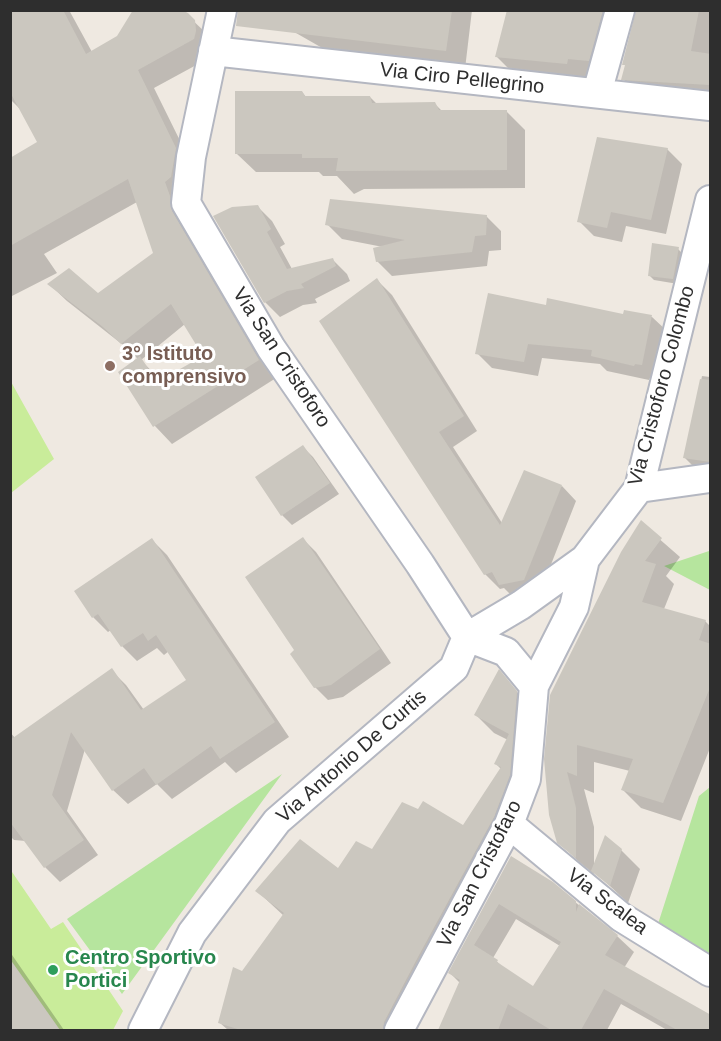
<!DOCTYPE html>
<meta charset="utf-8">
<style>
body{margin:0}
#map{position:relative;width:721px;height:1041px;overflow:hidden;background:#efe9e1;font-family:Helvetica,sans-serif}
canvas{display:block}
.frame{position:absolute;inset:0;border:12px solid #2e2e2e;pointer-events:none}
</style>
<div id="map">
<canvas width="721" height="1041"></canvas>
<div class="frame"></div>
</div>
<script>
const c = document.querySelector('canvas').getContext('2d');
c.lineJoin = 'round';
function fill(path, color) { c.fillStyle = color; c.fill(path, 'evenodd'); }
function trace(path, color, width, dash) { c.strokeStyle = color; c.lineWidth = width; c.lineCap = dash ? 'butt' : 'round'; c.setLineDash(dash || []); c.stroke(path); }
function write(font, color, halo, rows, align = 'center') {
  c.font = font + ' Helvetica,sans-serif'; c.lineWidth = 6; c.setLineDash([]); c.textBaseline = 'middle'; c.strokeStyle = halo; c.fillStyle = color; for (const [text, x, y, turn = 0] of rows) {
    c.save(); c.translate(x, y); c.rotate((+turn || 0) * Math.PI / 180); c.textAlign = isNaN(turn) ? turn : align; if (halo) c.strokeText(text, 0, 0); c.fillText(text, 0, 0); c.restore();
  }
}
fill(new Path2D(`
 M709 551 710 590 664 566Z
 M282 774 122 994 67 919Z
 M710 787V960L657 927 699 796Z`), '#b6e59e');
fill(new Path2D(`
 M10 380 54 459 11 493H10Z
 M10 869 51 929 63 922 123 1011 113 1030H11Z`), '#c9ec9a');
fill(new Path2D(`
 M10 10H69L92 52 187 15 206 33 211 57 154 88 193 167 188 194 276 378 172 444 155 426 120 373 138 359 123 345 67 301 49 284 98 295 155 253 137 202 44 254 57 273 10 297V160L39 143 22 111 10 99ZM185 324 205 356 161 381 141 360Z
 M267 10H472L465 69 331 53 282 25Z
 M509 10H710V100L640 96 623 79 626 67 624 64 637 11H633L606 78 585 76 584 80 514 74 497 57Z
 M302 92 307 98 370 97 377 104H435L442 111H506L525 130V188L364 189 354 194 337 176H323L319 172H256L237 154Z
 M667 149 682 164 666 234 626 226 622 242 594 236 579 221Z
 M257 206 272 221 285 244 280 247 292 269 332 259 347 274 350 281 315 299 317 303 303 305 280 317 265 302Z
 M487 217 501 231V250L489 251 487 266 392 276 377 261 383 247 342 239 327 224Z
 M678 249 683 254 678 284 654 280 649 275Z
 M377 280 392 295 477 431 453 447 502 523 562 486 576 501 539 595 515 599 504 588 500 589 485 574Z
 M547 306 624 316 652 317 667 331 657 379 650 378 649 380 607 371 600 364 542 358 538 376 492 368 477 353Z
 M702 376 710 377V472L697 470 685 458Z
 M303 447 313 457 339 494 292 525 282 515 257 478Z
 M641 523 680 557 666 576 674 584 664 609 705 621 710 626V748L681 821 641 808 623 790 630 771 594 762V793L584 789 594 827V867L621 850 640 869 628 903 594 871V874L578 861 559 842 551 815Z
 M303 539 316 552 391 663 343 697 328 700 315 687 296 650Z
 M152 540 167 555 289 737 236 773 225 762 172 799 157 784 128 804 113 790 85 749 67 811 98 855 60 882 45 867 26 841 14 840 10 836V732L15 738 111 670 126 685 144 710 188 680 169 651 164 655 157 648 137 661 122 646 111 630 108 632 93 617Z
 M499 672 534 711 527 794 407 1030H228L220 1023 242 973 284 916 257 891 339 870 372 851 463 827 501 769 496 764 508 740 494 733 476 715Z
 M511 858 575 902 617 936 634 952 624 968 710 1022V1030H667L621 1004 607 1030H440L460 983 450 973ZM516 919 560 946 534 988 506 970 493 958Z
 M10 952 64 1030H10Z`), '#0003');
fill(new Path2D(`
 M10 10H63L86 54 117 36 133 10H182L188 13 195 20 196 31 194 39 138 70 176 148 171 177 165 182 170 196 172 211 259 360 153 427 118 372 140 356 157 382 203 356 171 304 121 344 103 327 47 284 69 268 98 293 153 253 128 179 10 246V158L37 142 10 92Z
 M238 10H452L446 51 236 26Z
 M507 10H603L589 61 568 59 567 64 495 57Z
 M636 10H699L691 51 711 54V85L621 80 625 65H622Z
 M235 91H302L305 96H370L372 103 435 102 439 110H507V170L336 171 338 158H302V154H235Z
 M597 137 668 148 651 220 611 212 607 228 577 222Z
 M330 199 487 215 486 235 475 236 472 252 376 262 373 248 405 240 325 225Z
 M258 205 271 229 267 232 287 269 333 258 336 266 301 284 304 288 287 291 264 303 213 216 232 207Z
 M652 243 679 247 673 279 648 276Z
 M377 278 464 416 439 432 500 525 524 470 562 485 524 580 499 585 492 572 484 575 319 321Z
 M488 293 546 305 547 298 623 314 624 310 652 315 642 365 635 364 634 366 591 356 592 350 528 344 524 362 475 354Z
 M700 379 711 380V462L683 458Z
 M303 445 330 483 281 516 255 477Z
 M641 520 662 538 645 561 656 564 642 602 706 620 699 640 711 644V685L663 803 621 790 633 759 577 745V776L567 772 576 808V858L557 843 549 815 544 759 550 695 621 552Z
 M303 537 380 649 331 685 314 688 290 654 294 650 245 577Z
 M152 538 275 722 220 759 211 746 156 785 144 768 112 791 71 732 52 795 84 840 44 868 10 822V740L112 668 141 710 186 680 156 635 148 641 143 633 121 647 98 614 92 618 74 591Z
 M499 669 517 691 510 775 494 817 419 955 384 1022 383 1030H241L218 1023 233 967 242 971 284 913 255 891 300 839 338 868 356 841 372 849 402 802 418 809 423 801 463 825 501 767 494 764 509 734 474 715Z
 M605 835 622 849 610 886 591 871Z
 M511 856 553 882 576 901V912L579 904 618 935 605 955 711 1015V1030H677L604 989 581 1030H551L508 1004 498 1030H438L460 980 448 973ZM499 904 561 942 533 986 497 962 498 960 474 945Z
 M10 959 60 1030H10Z`), '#cbc7bf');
const minor = new Path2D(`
 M222 10 191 157 186 203 271 348 420 564 467 637
 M213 51 710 106
 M597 93 620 10
 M639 488 710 478
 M467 637 521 605 585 559 639 488 710 200
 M534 686 574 607 585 559
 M509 824 621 917 710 972
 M143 1030 192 933 277 821 454 668 467 637
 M399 1030 509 824 526 779 534 686 506 652 467 637`);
trace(minor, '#b4b7c1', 32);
trace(minor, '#fff', 28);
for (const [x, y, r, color] of [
 [110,366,6,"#8d6e63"],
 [53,970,6,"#2e9e5b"]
]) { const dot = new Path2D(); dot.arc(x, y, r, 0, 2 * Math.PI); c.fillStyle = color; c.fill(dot); trace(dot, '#fff', 2); }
write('20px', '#2e2e2e', '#fff', [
 ["Via Ciro Pellegrino",462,79,6],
 ["Via San Cristoforo",281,358,57],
 ["Via Cristoforo Colombo",662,386,-75],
 ["Via Antonio De Curtis",352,757,-41],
 ["Via San Cristofaro",480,874,-63],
 ["Via Scalea",607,902,37]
]);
write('bold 20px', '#785e54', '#fff', [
 ["3° Istituto",122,354],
 ["comprensivo",122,377]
], 'left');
write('bold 20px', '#27864d', '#fff', [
 ["Centro Sportivo",65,958],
 ["Portici",65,981]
], 'left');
</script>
